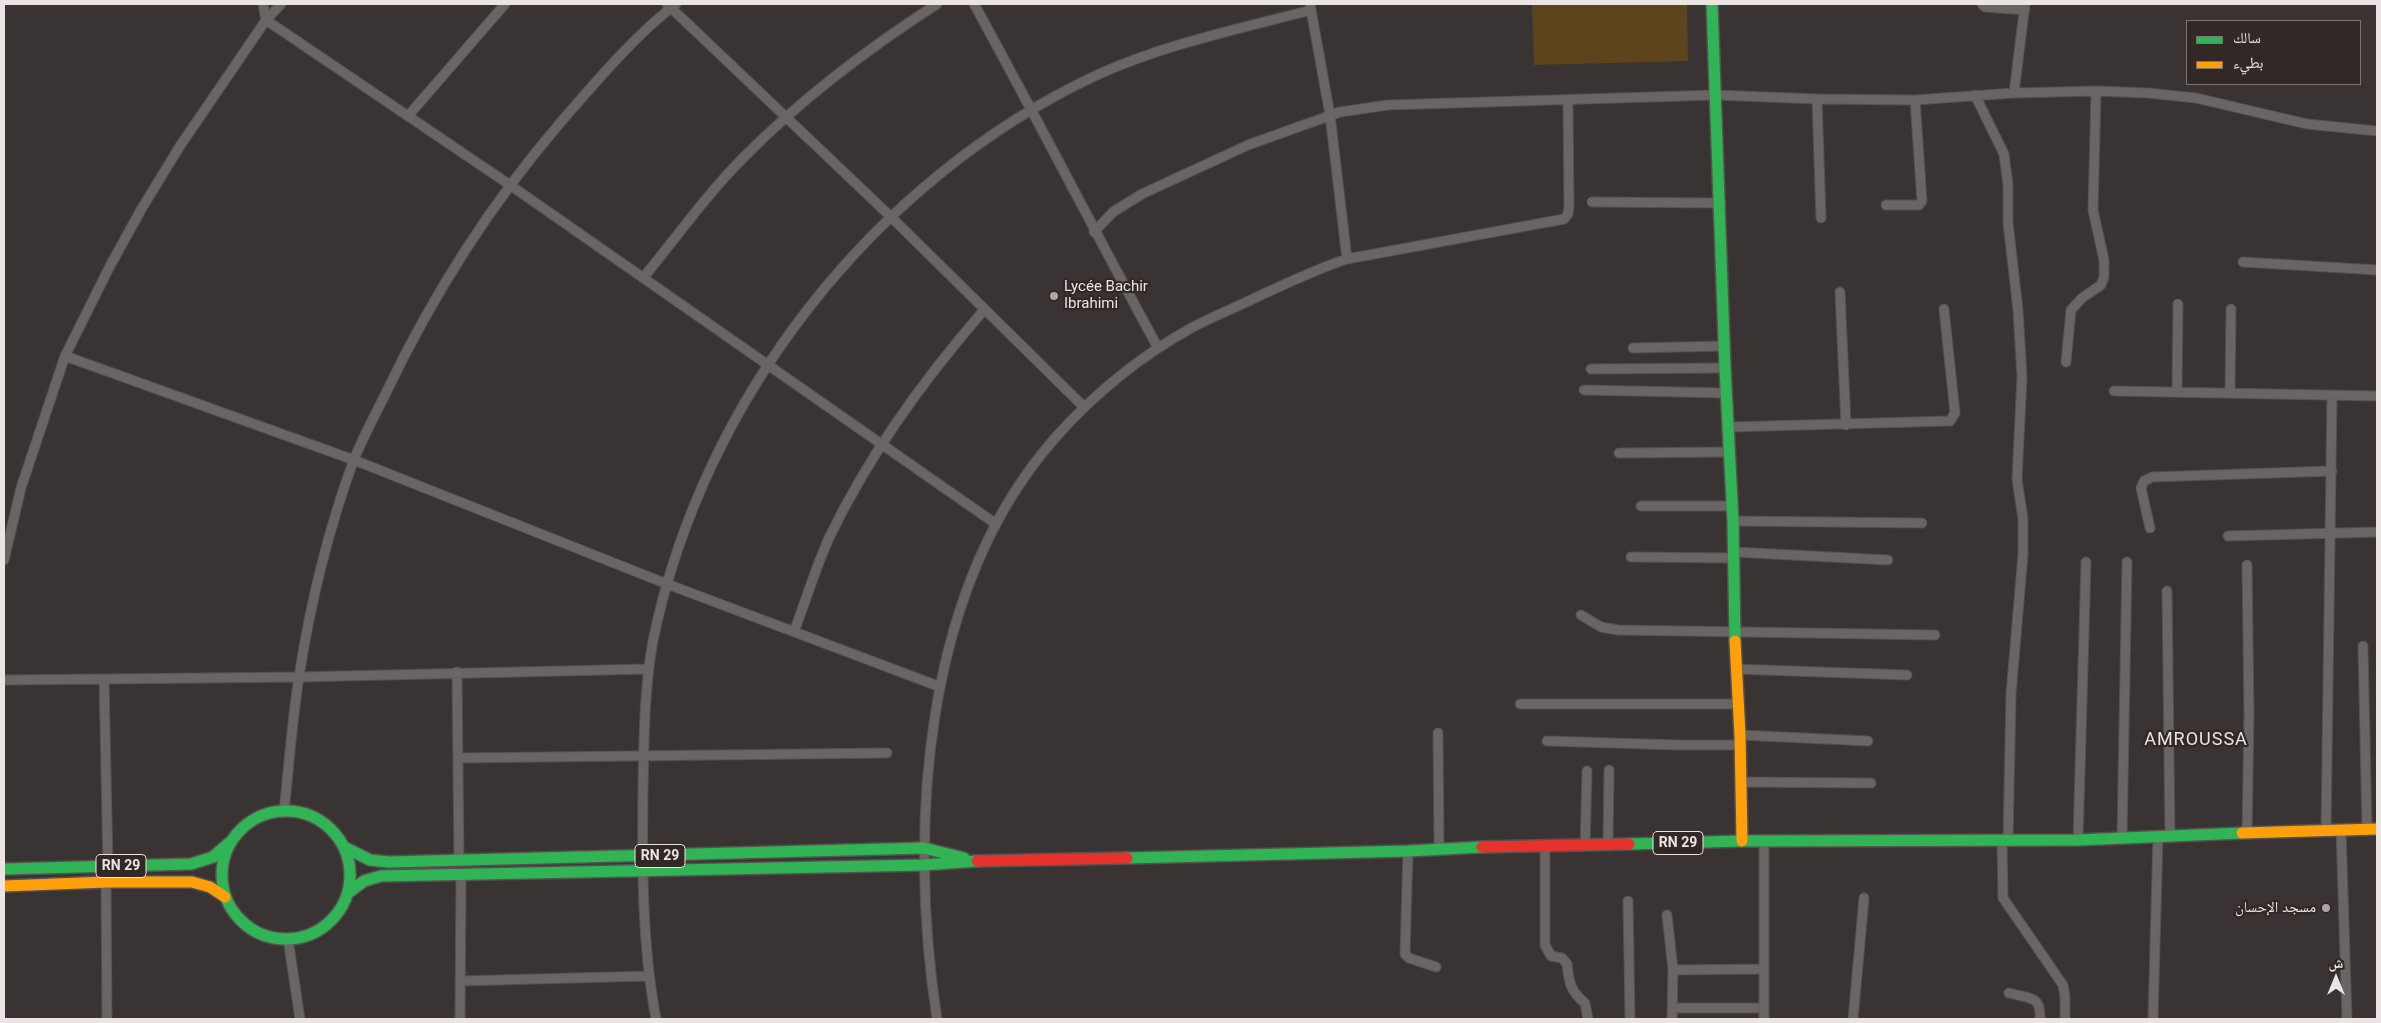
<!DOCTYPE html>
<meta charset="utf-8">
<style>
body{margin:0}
#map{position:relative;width:2381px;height:1023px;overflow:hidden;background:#393433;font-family:Roboto,"Noto Naskh Arabic",sans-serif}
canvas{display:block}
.frame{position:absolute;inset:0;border:5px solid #ebe4e3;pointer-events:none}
.legend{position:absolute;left:2186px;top:20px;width:175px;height:65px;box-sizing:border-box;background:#322826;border:1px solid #7c7372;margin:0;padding:6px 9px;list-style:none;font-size:15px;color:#ebe4e3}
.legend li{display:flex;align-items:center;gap:10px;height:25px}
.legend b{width:25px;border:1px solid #7c7372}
.north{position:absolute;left:2311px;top:953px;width:50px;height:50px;-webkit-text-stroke:4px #322826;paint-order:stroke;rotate:0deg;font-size:14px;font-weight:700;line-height:20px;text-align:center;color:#ebe4e3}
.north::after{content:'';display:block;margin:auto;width:18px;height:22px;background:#ebe4e3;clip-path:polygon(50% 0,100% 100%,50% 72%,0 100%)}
</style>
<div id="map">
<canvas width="2381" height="1023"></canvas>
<div class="frame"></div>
<ul class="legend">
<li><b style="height:6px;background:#30b455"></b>سالك</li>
<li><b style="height:6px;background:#ff9f0a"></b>بطيء</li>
</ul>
<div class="north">ش</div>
</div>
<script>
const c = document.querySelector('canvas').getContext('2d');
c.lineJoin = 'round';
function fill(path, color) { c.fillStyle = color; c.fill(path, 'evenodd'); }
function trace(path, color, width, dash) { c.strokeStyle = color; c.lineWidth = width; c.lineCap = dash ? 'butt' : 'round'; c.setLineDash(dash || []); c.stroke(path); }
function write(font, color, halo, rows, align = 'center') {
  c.font = font + ' Roboto,"Noto Naskh Arabic",sans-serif'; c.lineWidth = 4.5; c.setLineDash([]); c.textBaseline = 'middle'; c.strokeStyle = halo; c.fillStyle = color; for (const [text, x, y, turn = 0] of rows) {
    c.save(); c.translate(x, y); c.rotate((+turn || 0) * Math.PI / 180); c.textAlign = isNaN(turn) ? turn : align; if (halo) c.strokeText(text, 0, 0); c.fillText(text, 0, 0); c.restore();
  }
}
fill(new Path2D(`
 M1532 4H1687L1688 61 1534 65Z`), '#5e441d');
const street = new Path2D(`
 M263 4 266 20 510 185 996 524
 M667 4 890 216 1084 407
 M974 4C1037 118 1096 234 1158 348
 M1310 4 1330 115 1347 259
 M1982 4 1985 7 2025 10
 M2014 93 2025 4
 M1975 95 2004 154 2008 185V223L2018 310 2022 377 2017 479 2023 519V554L2011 694 2008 841
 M1817 99 1821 218
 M408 116 505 4
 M1592 202 1721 203
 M1886 205H1919L1922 201 1915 100
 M1094 232 1113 212 1142 194 1248 145 1340 112 1388 105 1716 95 1817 99 1915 100 2014 93 2096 91 2148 93 2196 98 2307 124 2377 131
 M2243 262 2377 270
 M643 278C676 238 707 194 743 158 801 99 867 49 937 4
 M1840 292 1846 425
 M1633 348 1724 346
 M65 356 354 460 667 584 938 686
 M2066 362 2071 310 2082 298 2101 285 2104 277V260L2093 210 2096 91
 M1591 369 1725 368
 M1584 390 1726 393
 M2114 391 2377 396
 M2177 392 2178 304
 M2230 393 2231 309
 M1729 427 1950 421 1955 413 1944 309
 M1619 453 1730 452
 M1641 506H1732
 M1733 521 1922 523
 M2150 528 2141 488 2144 481 2152 477 2332 471
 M2228 536 2377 532
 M1734 552 1888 560
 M1631 557 1734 558
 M4 560 21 488 65 356 110 266 142 208 180 146 266 20 281 4
 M2247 565 2249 714 2247 834
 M2167 591 2170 835
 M1581 615 1601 627 1618 630 1935 635
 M794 632C806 600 816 566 830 536 870 453 924 379 984 310
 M2363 646 2367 830
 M1735 669 1907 675
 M457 672 459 860
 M104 679 108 866
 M4 680 299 677 649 669
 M1520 704H1738
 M1438 733 1439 848
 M1740 735 1868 741
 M1547 741 1678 745H1740
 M458 758 887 753
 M1741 782 1871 783
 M284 811C289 766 292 721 299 677 310 605 328 531 353 462 362 439 374 417 385 395 432 296 489 206 560 123 595 83 634 36 676 4
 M2326 830 2332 395
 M2341 830 2347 1019
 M2122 838 2127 562
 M2078 840 2086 562
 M2002 841 2003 898 2063 985 2065 997V1019
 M1764 842V1019
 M1585 846 1587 771
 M1608 846 1609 770
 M1545 847V945L1551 956 1562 958 1567 964C1569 982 1570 991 1585 1003L1588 1019
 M1408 851 1405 954 1409 958 1436 967
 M106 882 107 1019
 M1628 901 1630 1019
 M1667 915 1673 970 1672 1019
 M288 939 300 1019
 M1673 970 1764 969
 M460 981 649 976
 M2009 993C2030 999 2041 995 2040 1019
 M1672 1008H1764
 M460 1019 461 875
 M656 1019C642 944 642 866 643 790 644 741 644 689 653 641 702 400 874 179 1097 75 1165 44 1239 29 1311 10
 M937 1019C908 830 922 589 1055 438 1094 394 1142 355 1193 327 1214 316 1237 307 1259 296 1288 283 1316 269 1347 259L1564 219 1568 214 1569 207 1568 101
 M1853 1019 1864 898
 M2153 1019 2158 836`);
const fast = new Path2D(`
 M1712 4 1725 368 1733 521 1735 641
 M222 875a64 64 0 1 1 128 0a64 64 0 1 1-128 0Z
 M1629 844 1742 841 2078 840 2242 833
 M344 847 370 860 389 862 924 848 964 858
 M1127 858 1408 851 1482 847
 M4 869 191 864 213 857 229 843
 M348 893 364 881 381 876 924 865 977 861`);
const slow = new Path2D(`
 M1735 641 1740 735 1742 841
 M2242 833 2377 829
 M4 886 106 882H192L210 887 225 897`);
const jam = new Path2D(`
 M1482 847 1629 844
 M977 861 1127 858`);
trace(street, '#555150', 11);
trace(fast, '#555150', 14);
trace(slow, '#555150', 14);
trace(jam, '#555150', 14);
trace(street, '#696565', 9);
trace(fast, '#30b455', 11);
trace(slow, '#ff9f0a', 11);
trace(jam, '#e5322d', 11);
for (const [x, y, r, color] of [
 [1054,296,5,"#ada6a5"],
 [2326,908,5,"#ada6a5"]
]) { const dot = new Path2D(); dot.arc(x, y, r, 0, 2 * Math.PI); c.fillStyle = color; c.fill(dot); trace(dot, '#322826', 2); }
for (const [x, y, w] of [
 [1678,843,50],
 [660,856,50],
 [121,866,50]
]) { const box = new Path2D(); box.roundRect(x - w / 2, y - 11.5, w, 23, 4); c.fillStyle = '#322826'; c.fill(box); trace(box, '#ebe4e3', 1); }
write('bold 14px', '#ebe4e3', null, [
 ["RN 29",1678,843],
 ["RN 29",660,856],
 ["RN 29",121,866]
]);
write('15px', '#ebe4e3', '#322826', [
 ["Lycée Bachir",1064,287],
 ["Ibrahimi",1064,304],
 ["مسجد الإحسان",2316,908,"right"]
], 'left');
c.letterSpacing = '1px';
write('18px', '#ebe4e3', '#322826', [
 ["AMROUSSA",2196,740]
]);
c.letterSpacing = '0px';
</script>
